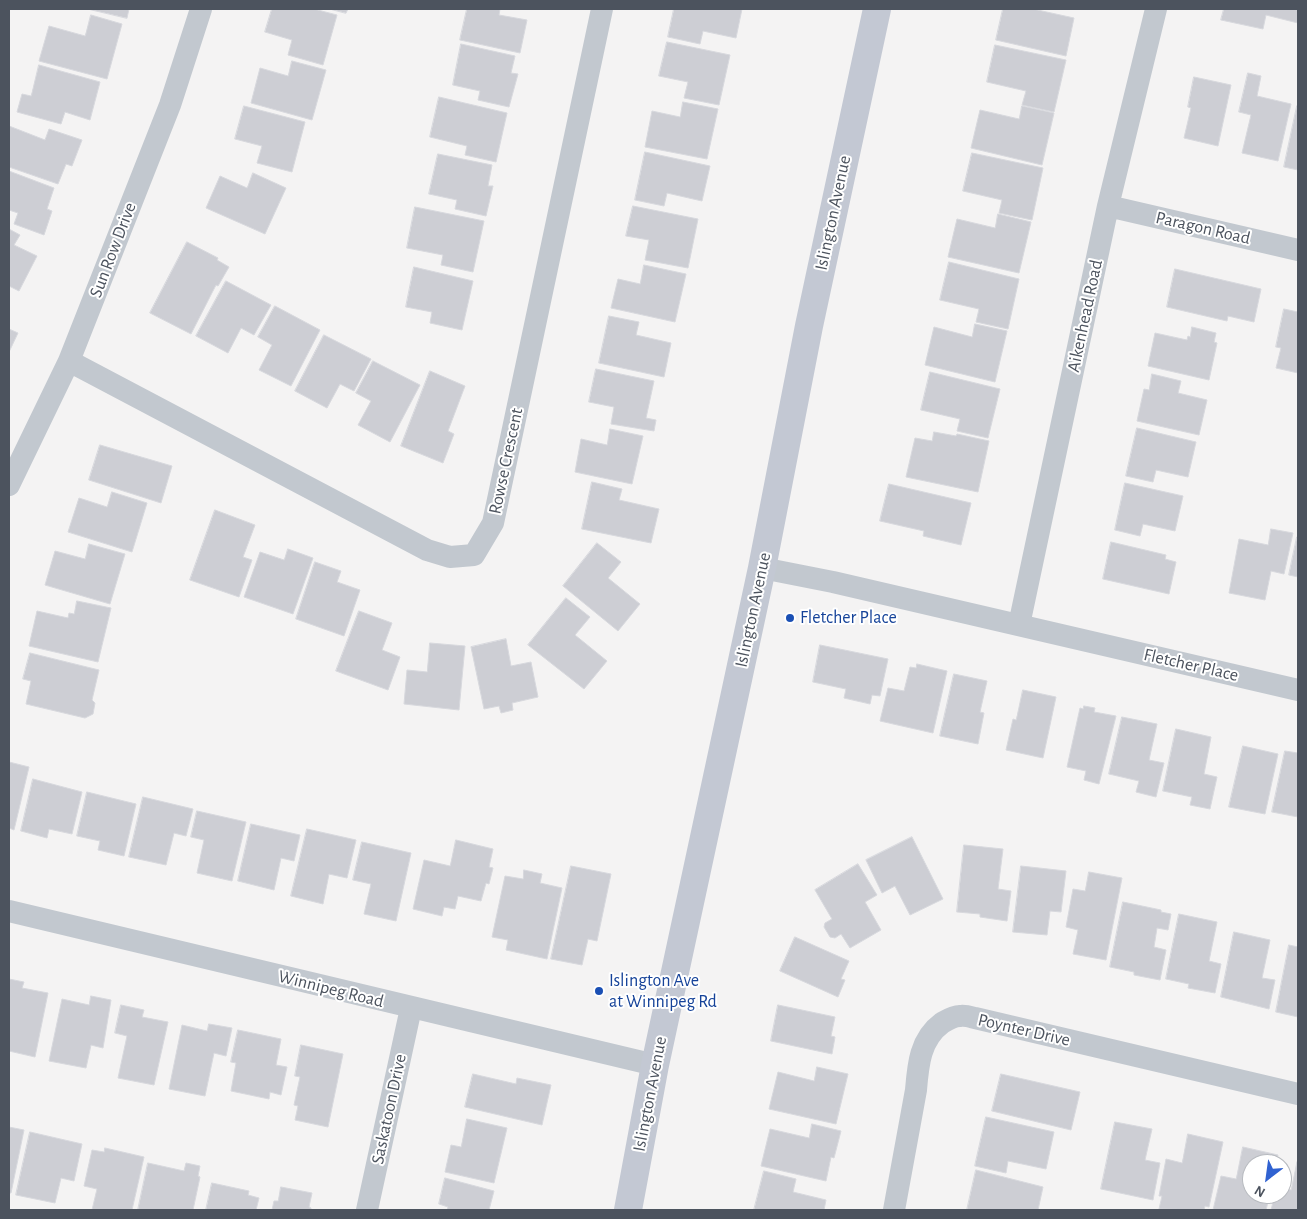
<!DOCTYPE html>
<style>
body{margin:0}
#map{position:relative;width:1307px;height:1219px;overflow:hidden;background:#f4f3f3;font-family:"Alegreya Sans",sans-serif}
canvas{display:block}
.frame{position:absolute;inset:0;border:10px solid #4c535e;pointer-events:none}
.north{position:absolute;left:1242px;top:1154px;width:50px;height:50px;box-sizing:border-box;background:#fff;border:1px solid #b7babf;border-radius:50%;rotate:210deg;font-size:14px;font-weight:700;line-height:20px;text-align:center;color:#4c535e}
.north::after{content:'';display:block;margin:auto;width:18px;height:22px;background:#3062d1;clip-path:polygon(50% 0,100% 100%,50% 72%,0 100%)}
</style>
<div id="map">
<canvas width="1307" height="1219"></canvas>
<div class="frame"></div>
<div class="north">N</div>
</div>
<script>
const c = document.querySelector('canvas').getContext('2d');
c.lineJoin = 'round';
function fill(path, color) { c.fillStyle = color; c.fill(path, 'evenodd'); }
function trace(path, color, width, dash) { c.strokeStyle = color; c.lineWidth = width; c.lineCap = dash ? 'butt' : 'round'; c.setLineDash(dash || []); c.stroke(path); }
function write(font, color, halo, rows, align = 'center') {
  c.font = font + ' "Alegreya Sans",sans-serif'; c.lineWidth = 4; c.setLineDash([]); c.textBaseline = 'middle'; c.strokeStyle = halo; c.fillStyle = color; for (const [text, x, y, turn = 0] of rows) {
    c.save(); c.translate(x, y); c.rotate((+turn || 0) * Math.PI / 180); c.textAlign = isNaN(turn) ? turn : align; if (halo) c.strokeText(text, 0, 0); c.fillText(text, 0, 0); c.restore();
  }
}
const building = new Path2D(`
 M88 9H129L127 18Z
 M272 9H314L337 15 323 65 288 55 292 40 265 32Z
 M330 9H348L346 13Z
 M467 9H500L499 15 527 20 520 53 460 40Z
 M674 9H742L736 38 703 31 700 44 668 37Z
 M1003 9H1033L1074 18 1066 56 996 40Z
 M1224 9H1298V23L1266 15 1263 29 1221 20Z
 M91 15 122 24 107 79 39 61 49 26 85 36Z
 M667 42 730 55 719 105 684 98 688 82 659 76Z
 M461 44 515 56 511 73 518 74 509 107 478 100 480 91 453 85Z
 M995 45 1066 60 1054 112 1022 105 1026 91 987 82Z
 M292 61 326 70 312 120 251 103 260 68 288 76Z
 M39 65 100 82 90 120 65 112 61 124 17 112 22 94 31 96Z
 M1248 73 1261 76 1257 96 1291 104 1278 161 1242 153 1251 115 1239 112Z
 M1194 77 1231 85 1218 146 1184 138 1191 108 1188 107Z
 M439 97 507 113 496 162 465 155 467 146 430 137Z
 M683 102 718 109 707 159 645 147 652 111 680 117Z
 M244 106 305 122 292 172 257 163 262 146 235 139Z
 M1022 106 1054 113 1042 165 971 148 980 110 1019 119Z
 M1297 106 1298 107V170L1284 167Z
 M9 126 45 140 49 129 82 140 72 166 66 164 58 184 9 167Z
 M645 152 710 166 702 201 667 193 664 206 635 200Z
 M972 153 1043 168 1032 220 999 213 1002 200 963 191Z
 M438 154 492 165 488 186H493L486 216 455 209 457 200 429 194Z
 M9 171 54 188 47 209 52 211 44 235 14 224 18 213 9 210Z
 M253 173 286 188 265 234 206 208 220 176 247 188Z
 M633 206 698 219 688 268 645 260 649 240 626 236Z
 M415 207 484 221 473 272 441 265 443 255 407 248Z
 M998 214 1031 222 1019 273 948 257 957 219 995 228Z
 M9 229 20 235 14 245 37 256 19 291 9 286Z
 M187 242 218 258 217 260 229 267 218 286 216 285 191 334 150 313Z
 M949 262 1019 279 1008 329 976 322 979 309 940 300Z
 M644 265 686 274 675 322 611 308 618 279 640 284Z
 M414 267 473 281 462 330 430 323 432 312 406 307Z
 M1175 269 1261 289 1254 322 1228 316 1227 321 1167 307Z
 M226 281 271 305 254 335 241 328 228 353 196 336Z
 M275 306 320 330 291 386 259 370 272 345 258 337Z
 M1284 309 1298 312V373L1276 368 1281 348 1276 347Z
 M609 316 639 322 636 335 671 343 664 377 599 363Z
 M975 324 1007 331 995 382 925 365 934 327 972 337Z
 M1192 327 1216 333 1214 342 1217 343 1209 380 1148 366 1155 333 1187 340 1188 336 1190 337Z
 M9 329 18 333 9 352Z
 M324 335 371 359 354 391 340 384 327 408 295 391Z
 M373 361 420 385 390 442 358 425 371 401 356 393Z
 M596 369 654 381 646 418 656 420 654 431 611 424 614 407 589 402Z
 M430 371 465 386 448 431 454 434 443 463 401 446Z
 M930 372 1000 389 988 438 957 431 960 419 921 410Z
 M1152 374 1181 381 1178 393 1207 400 1199 435 1137 421 1144 389 1149 390Z
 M1137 428 1196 442 1188 477 1156 470 1153 482 1126 476Z
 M610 429 643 436 632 484 575 472 581 439 607 445Z
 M934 432 956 436 957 434 989 441 978 492 906 477 915 438 932 441Z
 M100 445 172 466 161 503 89 480Z
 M592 482 622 489 619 500 659 509 651 543 582 529Z
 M1125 483 1183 496 1175 531 1143 524 1140 536 1115 530Z
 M889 484 971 503 961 545 923 536 924 531 880 521Z
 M112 492 147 503 132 552 68 532 79 498 107 507Z
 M215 510 255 525 243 557 252 560 239 597 190 580Z
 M1271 529 1293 533 1284 574 1271 571 1265 600 1229 593 1239 539 1268 545Z
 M1297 537H1298V577L1289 575Z
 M1111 542 1166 555 1165 559 1176 562 1169 594 1103 579Z
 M597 543 621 562 608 578 640 604 618 631 563 586Z
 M89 544 125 554 110 604 45 585 55 551 85 559Z
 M288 549 313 558 293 614 244 597 260 552 284 560Z
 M315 562 341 571 337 582 360 590 344 636 296 619Z
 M566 598 590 617 575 635 607 661 584 689 528 645Z
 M77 601 111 608 98 662 29 646 37 611 68 618 69 613 74 614Z
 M359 611 392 623 382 650 400 657 388 690 336 671Z
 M506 639 511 666 531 662 538 697 512 703 513 710 501 713 499 706 484 709 471 647Z
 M430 643 465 646 459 710 404 704 407 670 427 672Z
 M820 645 888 659 880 696 872 695 870 704 844 698 846 689 813 682Z
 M30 653 99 670 92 700 95 703 93 714 85 718 26 704 31 681 23 679Z
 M917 664 947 671 933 733 880 721 888 688 904 691 910 667 916 668Z
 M954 674 987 681 980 712 984 713 978 744 940 736Z
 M1023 690 1056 697 1043 758 1006 750 1013 719 1016 720Z
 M1084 706 1095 708 1094 712 1116 716 1099 784 1084 780 1086 771 1067 767 1080 708 1083 709Z
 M1122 717 1157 724 1149 760 1164 763 1156 797 1136 792 1139 781 1109 774Z
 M1176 729 1211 737 1204 774 1217 777 1210 809 1190 805 1192 797 1163 791Z
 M1243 746 1278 754 1265 814 1229 807Z
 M1285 751 1298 753V817L1272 812Z
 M9 762 29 767 14 830 9 828Z
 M33 779 82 792 72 834 49 829 47 838 21 831Z
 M87 792 136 804 124 856 98 850 100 841 77 836Z
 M143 797 193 809 186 836 174 833 166 865 129 857Z
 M197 811 246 822 232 881 197 873 204 840 191 837Z
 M251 824 300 835 294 861 281 858 274 890 238 881Z
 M307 829 356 840 347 878 329 874 323 904 291 896Z
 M912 837 943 899 910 915 895 886 882 893 866 860Z
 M456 840 493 849 489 867 493 868 489 884 486 883 481 901 458 896 455 909 444 907 442 916 413 909 424 860 450 866Z
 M362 842 411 853 396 921 364 914 371 884 353 880Z
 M964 845 1003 849 998 889 1011 891 1007 921 980 917V914L957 912Z
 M858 864 877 895 865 902 881 930 850 948 841 934 835 938 830 937 824 927 825 923 832 919 815 890Z
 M571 866 611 874 597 941 588 939 582 965 551 959Z
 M1021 866 1066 871 1061 912 1050 911 1047 935 1013 932Z
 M524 870 542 874 540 883 562 888 547 959 506 950 508 940 492 937 505 876 523 879Z
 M1089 872 1122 878 1106 960 1073 954 1078 930 1066 927 1073 889 1085 891Z
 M1123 902 1161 910V912L1171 914 1168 930 1157 928 1154 947 1166 950 1160 980 1134 975V972L1110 967Z
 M1179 914 1217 922 1209 961 1221 964 1215 993 1188 988 1189 984 1166 979Z
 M1234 932 1270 940 1262 978 1275 980 1269 1009 1221 997Z
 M795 937 849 961 841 979 845 980 838 997 780 971Z
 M1289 945 1298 947V1017L1276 1012Z
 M9 979 24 982 22 988 48 993 35 1057 9 1051Z
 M91 996 111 1000 103 1048 91 1045 86 1068 49 1061 62 999 89 1005Z
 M121 1005 144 1010 142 1017 168 1022 154 1085 118 1078 127 1036 115 1033Z
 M778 1005 835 1017 831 1036 835 1037 832 1054 771 1041Z
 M209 1024 232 1028 226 1056 214 1053 205 1096 169 1089 182 1025 207 1031Z
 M238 1030 281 1039 276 1065 287 1067 281 1095 270 1092 269 1099 231 1091 236 1063 231 1062Z
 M301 1045 343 1054 328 1127 295 1120 298 1106 294 1105 300 1077 295 1076Z
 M817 1067 848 1074 836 1124 769 1109 778 1072 814 1081Z
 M473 1074 516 1084 517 1078 551 1085 542 1125 465 1107Z
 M1001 1074 1080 1092 1071 1130 992 1111Z
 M986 1117 1054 1132 1046 1169 1008 1161 1006 1173 975 1166Z
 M467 1119 507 1128 494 1183 445 1172 451 1145 461 1147Z
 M1115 1122 1152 1129 1145 1160 1160 1163 1153 1200 1101 1189Z
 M812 1124 841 1131 834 1158 831 1157 826 1181 761 1166 770 1129 809 1138Z
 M9 1127 24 1130 11 1193H9Z
 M30 1132 82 1144 74 1181 61 1178 55 1203 16 1195Z
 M1188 1134 1223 1142 1209 1207 1205 1206 1204 1210 1159 1209 1162 1196H1159L1166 1159 1182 1163Z
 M1243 1147 1278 1155 1276 1164H1252V1194H1270L1266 1210H1213L1221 1176 1236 1179Z
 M105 1148 144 1157 132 1210H92L97 1189 84 1186 92 1150 104 1152Z
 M1297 1162 1298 1210H1271L1275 1194H1282V1188L1291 1190Z
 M148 1163 184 1171 186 1163 200 1166 198 1176 200 1177 193 1210H138Z
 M976 1170 1043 1187 1038 1210H967Z
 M764 1171 796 1179 793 1192 826 1200 824 1210H754Z
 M445 1178 494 1191 489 1210H447L448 1207 439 1204Z
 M212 1183 249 1191 248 1195 259 1198 256 1210H206Z
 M281 1187 312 1193 309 1207 311 1208V1210H272L274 1201H278Z`);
fill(building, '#cdced4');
trace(building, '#d7d8dd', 1);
trace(new Path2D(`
 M1108 206 1298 250
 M69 361 427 550 450 557 474 555 493 523 602 9
 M9 485 69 361 170 105 201 9
 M762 568 833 582 1298 690
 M1019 625 1108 206 1156 9
 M9 911 655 1065
 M367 1210 411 1008
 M894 1210 916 1090C918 1065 920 1039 942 1023 947 1020 953 1016 960 1016 965 1015 971 1017 975 1018L1298 1094`), '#c2c8cf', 22);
trace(new Path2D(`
 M628 1210 655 1065 762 568 809 326 877 9`), '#c3c8d3', 28);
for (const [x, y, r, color] of [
 [790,618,5,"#1a4fb4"],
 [599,991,5,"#1a4fb4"]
]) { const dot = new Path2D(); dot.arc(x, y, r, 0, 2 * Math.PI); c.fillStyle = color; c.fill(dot); trace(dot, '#fff', 2); }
write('18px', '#4c535e', '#fff', [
 ["Islington Avenue",833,213,-78],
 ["Paragon Road",1203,228,13],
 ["Sun Row Drive",113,250,-69],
 ["Aikenhead Road",1085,316,-78],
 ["Rowse Crescent",506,461,-78],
 ["Islington Avenue",753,610,-78],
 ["Fletcher Place",1191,665,13],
 ["Winnipeg Road",331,989,14],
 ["Poynter Drive",1024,1030,13],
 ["Islington Avenue",650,1094,-79],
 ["Saskatoon Drive",389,1109,-78]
]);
write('18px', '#164399', '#fff', [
 ["Fletcher Place",800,618],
 ["Islington Ave",609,981],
 ["at Winnipeg Rd",609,1002]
], 'left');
</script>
